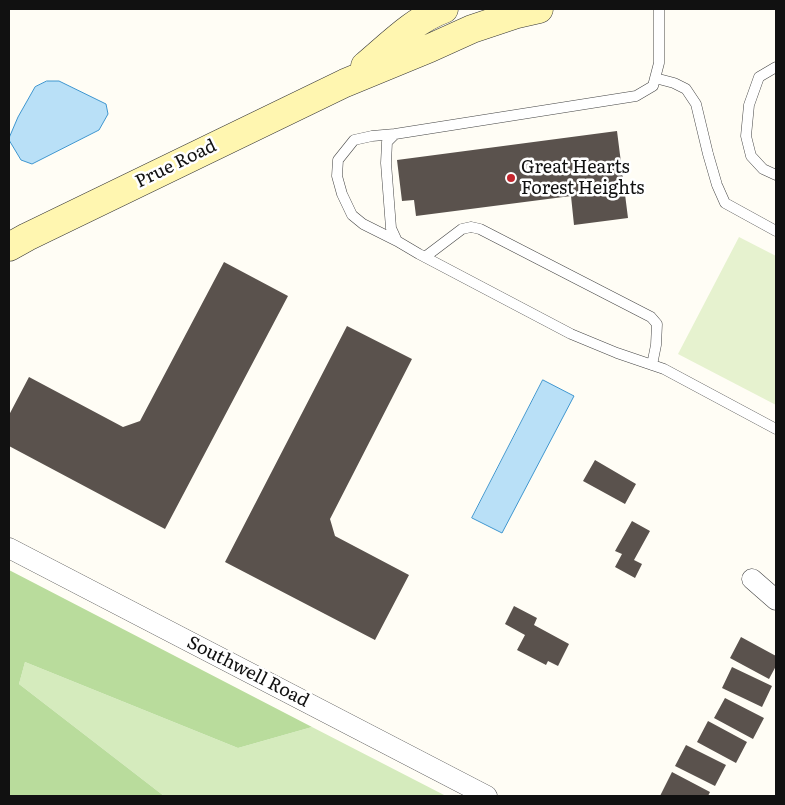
<!DOCTYPE html>
<style>
body{margin:0}
#map{position:relative;width:785px;height:805px;overflow:hidden;background:#fffdf5;font-family:Literata,serif}
canvas{display:block}
.frame{position:absolute;inset:0;border:10px solid #111;pointer-events:none}
</style>
<div id="map">
<canvas width="785" height="805"></canvas>
<div class="frame"></div>
</div>
<script>
const c = document.querySelector('canvas').getContext('2d');
c.lineJoin = 'round';
function fill(path, color) { c.fillStyle = color; c.fill(path, 'evenodd'); }
function trace(path, color, width, dash) { c.strokeStyle = color; c.lineWidth = width; c.lineCap = dash ? 'butt' : 'round'; c.setLineDash(dash || []); c.stroke(path); }
function write(font, color, halo, rows, align = 'center') {
  c.font = font + ' Literata,serif'; c.lineWidth = 5; c.setLineDash([]); c.textBaseline = 'middle'; c.strokeStyle = halo; c.fillStyle = color; for (const [text, x, y, turn = 0] of rows) {
    c.save(); c.translate(x, y); c.rotate((+turn || 0) * Math.PI / 180); c.textAlign = isNaN(turn) ? turn : align; if (halo) c.strokeText(text, 0, 0); c.fillText(text, 0, 0); c.restore();
  }
}
fill(new Path2D(`
 M25 662 238 748 312 727 446 796H164L19 684Z`), '#d5ebbd');
fill(new Path2D(`
 M9 570 312 727 238 748 25 662 19 684 164 796H9Z`), '#b9dc9c');
fill(new Path2D(`
 M739 237 776 256V405L678 354Z`), '#e6f2cf');
const water = new Path2D(`
 M47 81H59L106 104 108 114 99 130 32 164 21 160 9 140V138L18 117 35 87Z
 M543 380 574 396 502 533 472 518Z`);
fill(water, '#b9e0f7');
trace(water, '#3f96cf', 1);
fill(new Path2D(`
 M617 131 628 218 574 225 571 196 416 216 414 200 402 201 397 160Z
 M224 262 288 296 165 529 9 446V415L29 377 123 427 140 421Z
 M347 326 412 359 330 519 335 536 409 575 375 640 225 562Z
 M595 460 636 484 625 504 583 481Z
 M632 521 650 531 634 560 642 564 635 578 615 567 622 554 615 551Z
 M514 606 537 618 534 625 569 644 558 666 548 661 546 665 517 650 525 635 505 624Z
 M741 637 776 656V666L769 679 730 658Z
 M732 667 772 686 762 707 722 688Z
 M725 698 764 718 753 739 714 718Z
 M708 721 747 742 736 763 697 742Z
 M686 745 726 765 715 786 675 766Z
 M672 772 710 792 708 796H660Z`), '#5a524d');
const lane = new Path2D(`
 M659 9V63L653 86 636 96 395 134 387 142 386 163 391 228 397 241 419 254 571 334 617 353 664 369 776 429
 M776 67 759 77 749 105 746 136 751 156 763 169 776 175
 M655 78 674 83 686 89 696 104 708 154 717 185 725 203 776 231
 M395 134 372 136 354 140 338 160 337 176 342 194 352 215 363 224 397 241
 M425 257 462 229 471 227 480 229 651 317 657 324 656 345 652 365`);
const street = new Path2D(`
 M9 548 487 796
 M752 579 776 600`);
const secondary = new Path2D(`
 M365 66C390 45 414 20 444 9
 M9 247 27 237 345 83 430 48 472 29 517 14 539 9`);
trace(lane, '#444', 11);
trace(street, '#444', 21);
trace(secondary, '#333', 29);
trace(lane, '#fff', 10);
trace(street, '#fff', 20);
trace(secondary, '#fff6b0', 28);
for (const [x, y, r, color] of [
 [511,178,5,"#c4262e"]
]) { const dot = new Path2D(); dot.arc(x, y, r, 0, 2 * Math.PI); c.fillStyle = color; c.fill(dot); trace(dot, '#fff', 2); }
write('18px', '#111', '#fff', [
 ["Prue Road",176,164,-26],
 ["Southwell Road",248,672,27]
]);
write('18px', '#111', '#fff', [
 ["Great Hearts",521,168],
 ["Forest Heights",521,189]
], 'left');
</script>
